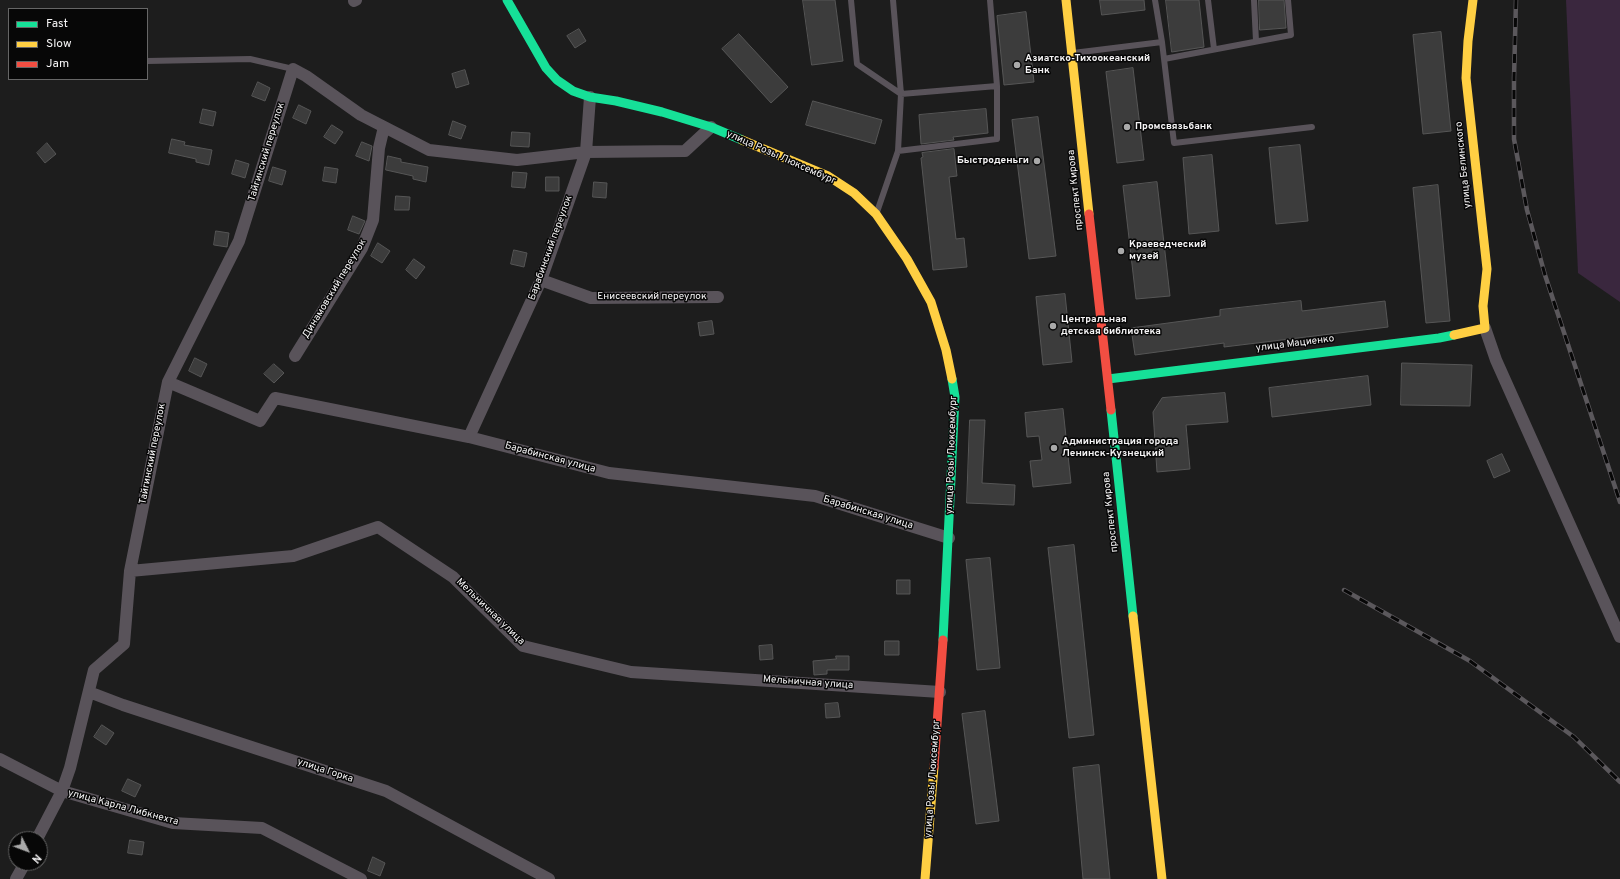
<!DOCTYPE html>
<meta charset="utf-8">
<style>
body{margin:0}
#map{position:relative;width:1620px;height:879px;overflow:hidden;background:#1d1d1d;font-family:Overpass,sans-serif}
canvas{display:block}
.legend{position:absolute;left:8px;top:8px;width:140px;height:72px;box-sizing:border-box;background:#070707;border:1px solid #666;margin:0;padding:5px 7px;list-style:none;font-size:12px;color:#f5f4f5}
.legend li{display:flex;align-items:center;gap:8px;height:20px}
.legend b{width:20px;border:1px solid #666}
.north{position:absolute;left:8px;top:831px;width:40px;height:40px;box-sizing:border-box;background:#070707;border:1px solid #666;border-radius:50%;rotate:132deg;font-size:11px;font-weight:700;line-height:16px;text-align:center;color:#f5f4f5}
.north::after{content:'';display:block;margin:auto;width:14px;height:18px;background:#a9a9a9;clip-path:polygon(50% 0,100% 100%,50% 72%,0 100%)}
</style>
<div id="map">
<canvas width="1620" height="879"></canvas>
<ul class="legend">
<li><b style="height:5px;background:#16e098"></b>Fast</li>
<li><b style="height:5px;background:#ffcf43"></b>Slow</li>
<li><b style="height:5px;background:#f24e42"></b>Jam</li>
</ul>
<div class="north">N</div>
</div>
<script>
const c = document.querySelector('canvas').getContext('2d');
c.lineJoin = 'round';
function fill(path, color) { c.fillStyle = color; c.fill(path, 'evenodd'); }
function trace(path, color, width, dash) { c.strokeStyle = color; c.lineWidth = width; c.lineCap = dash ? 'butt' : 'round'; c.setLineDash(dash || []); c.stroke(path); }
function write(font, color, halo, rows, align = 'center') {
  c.font = font + ' Overpass,sans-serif'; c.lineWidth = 3; c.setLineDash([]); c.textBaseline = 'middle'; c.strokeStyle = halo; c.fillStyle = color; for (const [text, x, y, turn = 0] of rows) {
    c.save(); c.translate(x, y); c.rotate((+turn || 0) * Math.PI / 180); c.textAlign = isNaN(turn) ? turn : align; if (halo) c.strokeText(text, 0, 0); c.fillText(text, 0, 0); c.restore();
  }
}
fill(new Path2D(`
 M1566 0H1620V302L1578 273Z`), '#3a273e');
const building = new Path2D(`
 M803 0H835L843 61 812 65Z
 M1100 0H1144L1145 10 1102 15Z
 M1166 0H1199L1204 47 1172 52Z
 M1259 0H1284L1286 28 1260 30Z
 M1026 12 1034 82 1004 85 997 16Z
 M579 29 586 41 575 48 567 36Z
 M1441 32 1451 131 1423 134 1413 35Z
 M739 34 788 87 771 103 722 49Z
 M1133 68 1144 160 1117 163 1106 72Z
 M465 70 469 84 456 88 452 74Z
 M258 82 270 88 265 101 252 96Z
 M813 101 882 120 875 144 806 125Z
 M299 105 311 111 306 124 293 118Z
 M203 109 216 112 213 126 200 123Z
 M986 109 988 133 953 137 954 140 921 144 919 115Z
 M1038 117 1056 256 1029 259 1012 120Z
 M453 121 466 126 461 139 449 135Z
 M332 125 343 132 335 144 324 137Z
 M512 132 530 133 529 147 511 146Z
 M172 139 185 142 184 145 212 150 209 165 196 162V159L169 153Z
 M362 142 372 146 369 161 356 156Z
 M47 143 56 154 45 163 37 153Z
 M1300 145 1308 221 1276 224 1269 148Z
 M954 149 957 176 949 177 956 239 964 238 967 267 933 270 921 158 923 157 922 153Z
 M1212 155 1219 231 1189 234 1183 158Z
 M388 156 401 159V162L428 167 426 182 413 179V176L386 170Z
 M236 160 249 164 245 178 232 174Z
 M273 167 286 171 282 185 269 181Z
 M325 167 338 169 336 183 323 181Z
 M513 172 527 173 525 188 512 187Z
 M546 177H559V191H546Z
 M594 182 607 183 606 198 593 197Z
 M1157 182 1170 296 1136 299 1123 186Z
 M1438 185 1450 321 1426 323 1413 188Z
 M396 196 410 197 409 210H395Z
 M353 216 365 221 359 234 348 230Z
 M216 231 229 233 227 247 214 245Z
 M378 243 390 251 382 263 371 256Z
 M514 250 527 253 524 267 511 264Z
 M414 259 425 267 416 279 406 270Z
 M1065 294 1072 362 1043 365 1036 297Z
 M1301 301 1302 311 1385 301 1388 327 1224 347V343L1135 355 1131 328 1220 316V310Z
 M712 321 714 334 700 336 698 323Z
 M195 358 207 364 201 377 189 371Z
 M1402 363 1472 365 1470 406 1401 405Z
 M274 364 284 373 274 383 264 374Z
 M1368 376 1371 405 1272 417 1269 388Z
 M1225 393 1228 422 1186 425 1190 469 1157 472 1153 412 1162 398Z
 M1063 409 1071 483 1033 487 1030 461 1042 460 1039 436 1027 437 1025 413Z
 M970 420H985L982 483 1015 485 1014 505 967 503Z
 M1502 454 1510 471 1494 478 1487 461Z
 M1074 545 1094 735 1069 738 1048 548Z
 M990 558 1000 668 977 670 966 560Z
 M897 580H910V594H897Z
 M885 641H899V655H885Z
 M772 645 773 659 760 660 759 646Z
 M836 656H849V670H827V674L814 675 813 661 836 659Z
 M838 703 840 717 826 718 825 704Z
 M985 711 999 821 976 824 962 714Z
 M102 725 114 733 106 745 94 737Z
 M1099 765 1110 879H1083L1073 768Z
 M128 779 141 785 135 797 122 791Z
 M130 840 144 842 142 855 128 853Z
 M373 857 385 863 380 876 368 871Z`);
fill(building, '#3c3c3c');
trace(building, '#565656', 1);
trace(new Path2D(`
 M851 0 857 64 901 94 997 86V139L898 151
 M990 0 997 86
 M1208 0 1214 49
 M1254 0 1256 41
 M1162 42 1174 143 1312 127
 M1073 53 1162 42 1155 0
 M1164 59 1291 35 1288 0
 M147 61 250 59 293 69
 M877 212 898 151 901 94 893 0`), '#59535a', 6);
trace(new Path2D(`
 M354 1 356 0
 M541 280 591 298 718 297
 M1485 328 1496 360 1620 637
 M295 356 362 248 373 220 379 148 384 127
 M168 382 260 421 275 398 469 437 609 473 815 496 949 538
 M469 437 541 280 586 152 590 97
 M130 571 293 556 378 527 453 577 523 646 631 672 940 692
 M89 692 123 705 386 791 549 879
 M0 759 62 791 173 823 262 828 361 879
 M37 839 62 791 70 768 94 670 124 644 130 571 168 382 239 241 293 69 306 76 361 115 429 150 517 160 586 152 685 151 711 127
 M16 879 25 863`), '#59535a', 12);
trace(new Path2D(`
 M507 0 546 68 557 80 573 91 590 97 616 101 662 112 711 127 742 140
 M1108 379 1439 338 1454 335
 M1111 410 1133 616
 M943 640 955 397 952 379`), '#16e098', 9);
trace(new Path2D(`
 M1066 0 1089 214
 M742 140 828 176 854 193 876 214 907 259 931 302 946 350 952 379
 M1454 335 1485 328 1483 306 1487 269 1466 78 1468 41 1473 0
 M1133 616 1162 879
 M925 879 934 767`), '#ffcf43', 9);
trace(new Path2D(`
 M1089 214 1111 410
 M934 767 943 640`), '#f24e42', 9);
const rail = new Path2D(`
 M1516 0 1514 78V139L1527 210 1545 275 1620 502
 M1344 590 1470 661 1574 737 1620 782`);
trace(rail, '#5b585c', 4.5);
trace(rail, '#070707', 3, [9]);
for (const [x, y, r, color] of [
 [1017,65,4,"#a9a9a9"],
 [1127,127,4,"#a9a9a9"],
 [1037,161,4,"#a9a9a9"],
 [1121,251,4,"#a9a9a9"],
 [1053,326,4,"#a9a9a9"],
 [1054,448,4,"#a9a9a9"]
]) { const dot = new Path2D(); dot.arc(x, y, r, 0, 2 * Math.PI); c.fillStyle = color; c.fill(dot); trace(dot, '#070707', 1.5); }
write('bold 10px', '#f5f4f5', '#070707', [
 ["Азиатско-Тихоокеанский",1025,59],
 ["Банк",1025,71],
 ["Промсвязьбанк",1135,127],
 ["Быстроденьги",1029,161,"right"],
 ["Краеведческий",1129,245],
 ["музей",1129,257],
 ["Центральная",1061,320],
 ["детская библиотека",1061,332],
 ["Администрация города",1062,442],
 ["Ленинск-Кузнецкий",1062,454]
], 'left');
write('10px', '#f5f4f5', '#070707', [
 ["Тайгинский переулок",267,152,-73],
 ["улица Розы Люксембург",781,158,24],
 ["улица Белинского",1464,165,-96],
 ["проспект Кирова",1076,190,-96],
 ["Барабинский переулок",551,248,-70],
 ["Динамовский переулок",335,289,-59],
 ["Енисеевский переулок",652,297],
 ["улица Мациенко",1295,344,-7],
 ["Тайгинский переулок",153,454,-79],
 ["улица Розы Люксембург",952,455,-88],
 ["Барабинская улица",550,458,15],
 ["проспект Кирова",1111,512,-96],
 ["Барабинская улица",868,513,17],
 ["Мельничная улица",490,612,44],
 ["Мельничная улица",808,683,4],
 ["улица Горка",325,771,18],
 ["улица Розы Люксембург",933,779,-86],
 ["улица Карла Либкнехта",123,808,15]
]);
</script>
